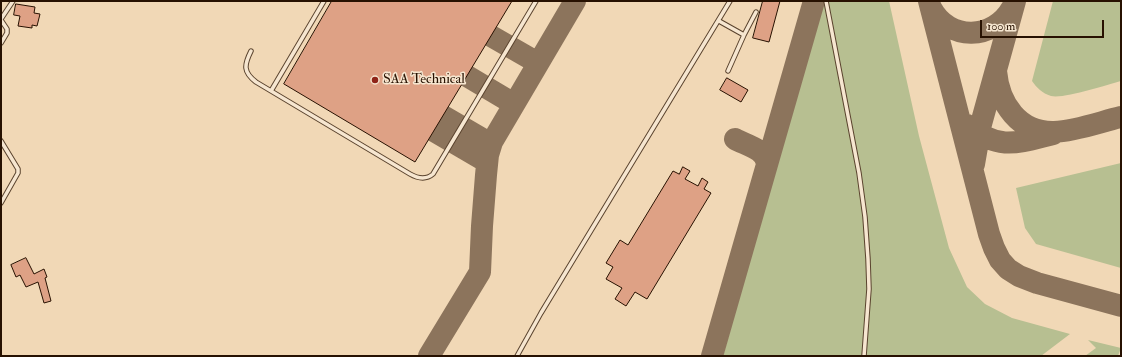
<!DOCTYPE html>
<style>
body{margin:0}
#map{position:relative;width:1122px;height:357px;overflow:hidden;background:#f1d8b6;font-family:"IM FELL Double Pica",serif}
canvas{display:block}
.frame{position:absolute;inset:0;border:2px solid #271101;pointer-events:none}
.scale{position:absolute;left:980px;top:20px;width:124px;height:18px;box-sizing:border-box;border:2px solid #271101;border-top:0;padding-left:5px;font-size:12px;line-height:14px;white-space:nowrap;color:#271101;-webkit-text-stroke:3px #f6e6d0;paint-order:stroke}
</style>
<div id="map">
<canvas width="1122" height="357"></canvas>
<div class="frame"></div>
<div class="scale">100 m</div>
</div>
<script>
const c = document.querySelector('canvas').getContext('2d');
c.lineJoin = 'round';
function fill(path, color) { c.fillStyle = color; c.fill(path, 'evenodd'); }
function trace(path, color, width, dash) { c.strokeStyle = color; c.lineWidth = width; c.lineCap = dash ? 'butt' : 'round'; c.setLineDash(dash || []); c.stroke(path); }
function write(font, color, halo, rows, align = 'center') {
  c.font = font + ' "IM FELL Double Pica",serif'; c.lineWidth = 3; c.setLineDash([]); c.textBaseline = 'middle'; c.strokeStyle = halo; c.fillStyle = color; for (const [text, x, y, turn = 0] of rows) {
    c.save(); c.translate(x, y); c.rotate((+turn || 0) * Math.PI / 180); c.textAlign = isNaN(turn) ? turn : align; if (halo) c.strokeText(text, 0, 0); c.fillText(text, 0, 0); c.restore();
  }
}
fill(new Path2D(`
 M824 1H889L919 136 949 248 967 287 985 304 1012 318 1070 334 1041 356H723L772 180Z
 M1053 1H1121V81C1106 85 1064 99 1051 96 1042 93 1037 88 1032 81Z
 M1121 163V268L1036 244 1025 228 1016 188Z
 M1088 340 1121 348 1118 356H1085L1096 348Z`), '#b7bf91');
trace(new Path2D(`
 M929 1 989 234 994 248 1000 260 1008 269 1019 276 1037 283 1121 306
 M931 8C949 42 994 40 1012 8
 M491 36 538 63
 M996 71C999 104 1019 133 1054 132 1076 131 1100 122 1121 117
 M467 76 514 104
 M443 116 491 144
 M967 125C999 151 1017 143 1053 134
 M434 131 487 162
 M735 139C746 145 766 149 767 164
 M974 164 981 124 1015 1
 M429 356 480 272 482 226 486 175 488 155 492 142 575 1
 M712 356 814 1`), '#8c745c', 22);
const building = new Path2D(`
 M332 1H512L415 162 284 84Z
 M763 1H780L769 42 753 38Z
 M16 4 35 7 34 13 40 14 37 26 32 25V28L18 26 20 16 14 15Z
 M727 78 748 90 741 102 720 90Z
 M683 167 690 171 685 179 698 186 702 178 708 182 704 189 711 193 647 299 635 292 626 306 615 299 622 288 606 279 613 267 606 263 620 240 628 245 673 171 679 174Z
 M26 258 34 274 44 269 47 277 45 278 51 301 44 303 38 282 26 287 20 275 16 277 11 265Z`);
fill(building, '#dea185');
trace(building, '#271101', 1);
const lane = new Path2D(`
 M826 1 859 173 865 217 868 259 869 289 864 356
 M1 19 13 1
 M1 20 7 29V33L1 43
 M719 21 744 35 728 71
 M744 35 756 12
 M251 51C244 65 243 72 256 82L410 174C417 178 426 180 433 174L536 1
 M271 91 324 1
 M1 141 18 169V173L1 203
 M517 356 541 313 730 1`);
trace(lane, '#5a432e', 5.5);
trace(lane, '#f6e6d0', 3.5);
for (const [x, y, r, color] of [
 [375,80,4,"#8f2418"]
]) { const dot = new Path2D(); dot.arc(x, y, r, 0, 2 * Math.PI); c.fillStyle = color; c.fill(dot); trace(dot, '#f6e6d0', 1.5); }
write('14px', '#271101', '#f6e6d0', [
 ["SAA Technical",383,80]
], 'left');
</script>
